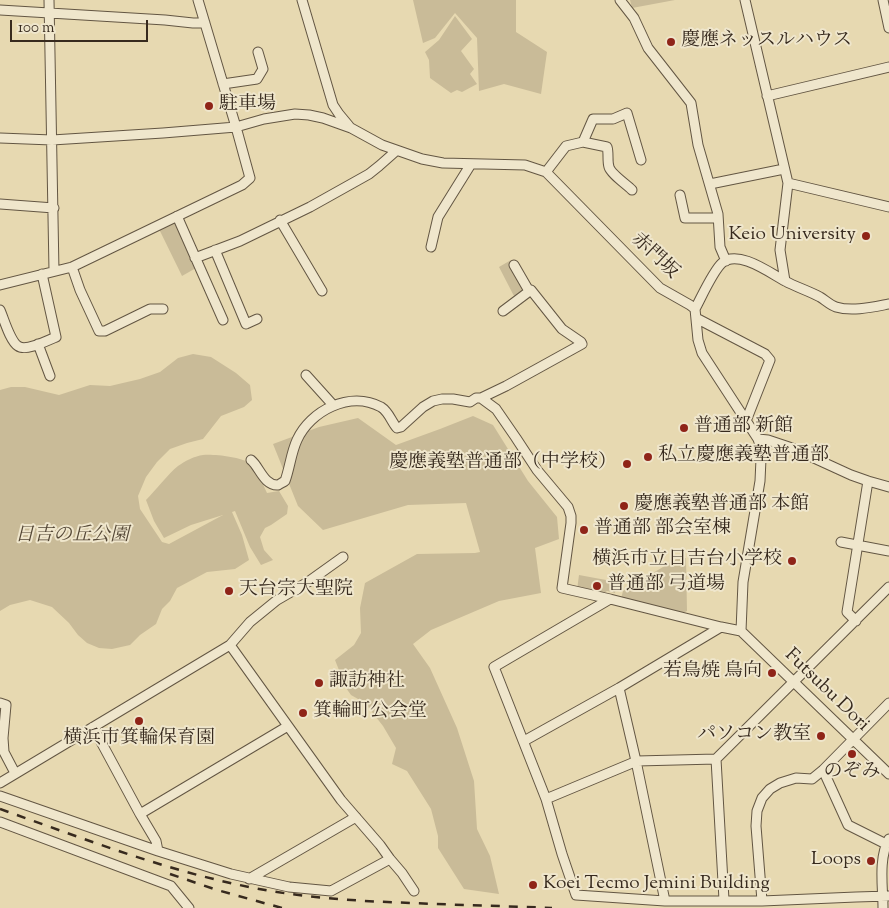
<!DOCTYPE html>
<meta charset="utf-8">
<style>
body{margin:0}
#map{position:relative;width:889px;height:908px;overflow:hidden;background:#e7d9b1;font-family:"Sorts Mill Goudy",serif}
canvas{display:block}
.scale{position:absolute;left:10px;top:20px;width:138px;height:22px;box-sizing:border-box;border:2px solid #372a1e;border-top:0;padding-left:6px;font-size:15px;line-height:18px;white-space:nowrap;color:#372a1e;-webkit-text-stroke:4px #efe6cc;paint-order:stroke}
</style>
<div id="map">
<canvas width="889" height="908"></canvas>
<div class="scale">100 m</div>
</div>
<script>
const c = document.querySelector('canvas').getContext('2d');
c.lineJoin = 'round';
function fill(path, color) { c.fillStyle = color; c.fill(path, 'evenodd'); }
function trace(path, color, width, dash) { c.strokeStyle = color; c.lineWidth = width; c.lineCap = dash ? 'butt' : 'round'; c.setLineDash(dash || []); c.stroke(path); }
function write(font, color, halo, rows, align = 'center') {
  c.font = font + ' "Sorts Mill Goudy","Noto Serif JP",serif'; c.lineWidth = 4; c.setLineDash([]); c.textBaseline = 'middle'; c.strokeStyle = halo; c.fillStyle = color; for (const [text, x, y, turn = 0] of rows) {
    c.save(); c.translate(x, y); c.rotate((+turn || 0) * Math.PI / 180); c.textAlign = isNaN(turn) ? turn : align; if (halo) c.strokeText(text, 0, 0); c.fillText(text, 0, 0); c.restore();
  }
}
fill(new Path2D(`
 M413 0H516V32L547 52 541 94 504 84 479 91 477 38 455 13 435 38 423 43Z
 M630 0H675L632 8Z
 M455 16 472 39 461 51 474 69 470 74 477 84 462 92 457 90 451 93 430 78 429 60 425 52 439 40Z
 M176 222 196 268 182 276 159 229Z
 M511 260 526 290 515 298 499 267Z
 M193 354 211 357 236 373 250 385 252 400 244 407 221 416 203 439 187 443 170 449 157 462 146 477 138 496 140 509 162 542 169 544 223 515 191 525 164 538 154 521 146 500C156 490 168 474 178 466 185 461 195 456 203 455 214 454 241 457 249 463 258 471 262 482 267 493L279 491 288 506 287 514 271 525 265 528 260 537 264 550 273 560 261 565 250 547 235 511 232 512 242 535 249 560 235 569 207 572 177 588 170 601 162 609 156 624 140 635 130 645 112 649 99 648 87 643 78 635 69 623 52 607 30 600 10 605 0 611V390L11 387H25L59 395 90 385 110 386 140 379 160 372 178 358Z
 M473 416 493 425 528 481 557 517 559 539 535 548 541 593 499 601 431 630 413 644 430 668 457 728 474 781 477 829 490 856 499 894 464 889 438 848V836L431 809 407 771 392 764 396 748 383 726 365 703 351 695 346 688 335 660 354 645 361 633 360 608 365 583 417 554 475 553 480 552 466 503 408 505 323 530 298 506 273 444 319 427 358 418 396 445 440 429Z
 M678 558H686L687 611 683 613 621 599 623 591Z
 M579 575 606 580 609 579 618 581 615 593 607 591 601 595 577 590Z`), '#c9bb98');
const minor = new Path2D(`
 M49 0 54 271
 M302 0 333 105 339 114 349 126
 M620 0 634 18 648 48 691 103 698 145 718 214 720 247 726 261
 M745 0 788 183 780 250 785 281
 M883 0 889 28
 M0 10 165 20 193 23H205
 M223 84 257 79 263 69 258 52
 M767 96 889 67
 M0 138 52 140 163 133 236 127 264 119 295 114 309 115 323 118 351 128 382 145 422 159 443 163 525 165 546 172 660 288 690 305 695 309 698 340 702 353 758 439 761 448V459L760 481 743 582 741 631
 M583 142 593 119H613L627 113 641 160
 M546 172 566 146 583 142 607 147C609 153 607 160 609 167 611 174 626 184 632 190
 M788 183 889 207
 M710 184 784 169
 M680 195 685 218H718
 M0 204 54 208
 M177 216 223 320
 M280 220 322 291
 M431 247 438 217 471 164
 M215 250 246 324 257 319
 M195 258 240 241 310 207 369 174 379 166 396 151
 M514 265 529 291
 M72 267 80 290 99 331H105L150 309H163
 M0 285 72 267 242 185 250 178 236 127 198 0
 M695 309C701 298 713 271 722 263 738 249 770 273 785 281 796 287 809 291 820 297 825 300 830 305 836 307 852 312 873 307 889 304
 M0 310C4 319 10 341 18 346 26 352 48 340 56 337L42 274
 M696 318 765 354 770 360 746 421
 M38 344 50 376
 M306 375 333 405
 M481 398 496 409 516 438 537 470 568 507 571 516V523L562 588 610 599
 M758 439 768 440 792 448 851 475 868 481 889 487
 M251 460C259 466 264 486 278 485 280 484 283 482 285 481 290 467 291 453 297 440 310 411 350 390 381 407 389 412 391 421 397 428L401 427 423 407 433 401 442 399H453L470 402 476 398H481L506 386 582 344 581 342 562 329 531 290 503 311
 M841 542 889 551
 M856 621 847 612 868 481
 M721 627 610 599 494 667 546 799 562 854 576 895 665 901H762L856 897 889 896
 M741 631 889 774
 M230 645 250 622 277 600 308 582 343 557
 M619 688 636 761 665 901
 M0 703 6 705 3 738 4 752 15 773
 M93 727 140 814 288 726
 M524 741 619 688 721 627 741 631
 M716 759 724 900
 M823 770 848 825 886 844
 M0 783 230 645 341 800 380 845 390 859 402 873 414 891
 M0 796 158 851 231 874 289 887 331 891 390 859
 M546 799 637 761 716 759 889 587
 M140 814 156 841 158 851
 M0 822 171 886 189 908
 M249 879 356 817
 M762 901 756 826 757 811 762 798 770 789 780 783 796 778 812 779 823 770 889 703
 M883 908C883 887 878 859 889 839`);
trace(minor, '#635643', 11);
trace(minor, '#efe6cc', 9);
trace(new Path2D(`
 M0 809C82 838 164 870 249 887 303 898 357 901 411 903 458 905 505 906 552 908
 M170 874 217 890 282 908`), '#372a1e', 2.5, [9, 9]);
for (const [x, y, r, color] of [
 [671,42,5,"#8f2418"],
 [209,106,5,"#8f2418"],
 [866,236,5,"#8f2418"],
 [684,428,5,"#8f2418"],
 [648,457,5,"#8f2418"],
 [627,464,5,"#8f2418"],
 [624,506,5,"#8f2418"],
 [584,530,5,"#8f2418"],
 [792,561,5,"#8f2418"],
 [597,586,5,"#8f2418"],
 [229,591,5,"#8f2418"],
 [772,673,5,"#8f2418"],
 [319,683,5,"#8f2418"],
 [303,713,5,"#8f2418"],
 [139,721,5,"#8f2418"],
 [821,736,5,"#8f2418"],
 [852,754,5,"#8f2418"],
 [871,861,5,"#8f2418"],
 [533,885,5,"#8f2418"]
]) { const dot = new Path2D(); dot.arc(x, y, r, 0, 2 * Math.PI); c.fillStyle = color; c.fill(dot); trace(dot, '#efe6cc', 2); }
write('19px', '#372a1e', '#efe6cc', [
 ["慶應ネッスルハウス",681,42],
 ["駐車場",219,106],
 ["Keio University",856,236,"right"],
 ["普通部 新館",694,428],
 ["私立慶應義塾普通部",658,457],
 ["慶應義塾普通部（中学校）",617,464,"right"],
 ["慶應義塾普通部 本館",634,506],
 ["普通部 部会室棟",594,530],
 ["横浜市立日吉台小学校",782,561,"right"],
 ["普通部 弓道場",607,586],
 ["天台宗大聖院",239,591],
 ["若鳥焼 鳥向",762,673,"right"],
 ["諏訪神社",329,683],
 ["箕輪町公会堂",313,713],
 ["パソコン教室",811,736,"right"],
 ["横浜市箕輪保育園",139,740,"center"],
 ["のぞみ",852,773,"center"],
 ["Loops",861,861,"right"],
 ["Koei Tecmo Jemini Building",543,885]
], 'left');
write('19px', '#372a1e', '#efe6cc', [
 ["赤門坂",654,257,43],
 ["Futsubu Dori",826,691,44]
]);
write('italic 19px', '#544736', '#efe6cc', [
 ["日吉の丘公園",72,537]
]);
</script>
